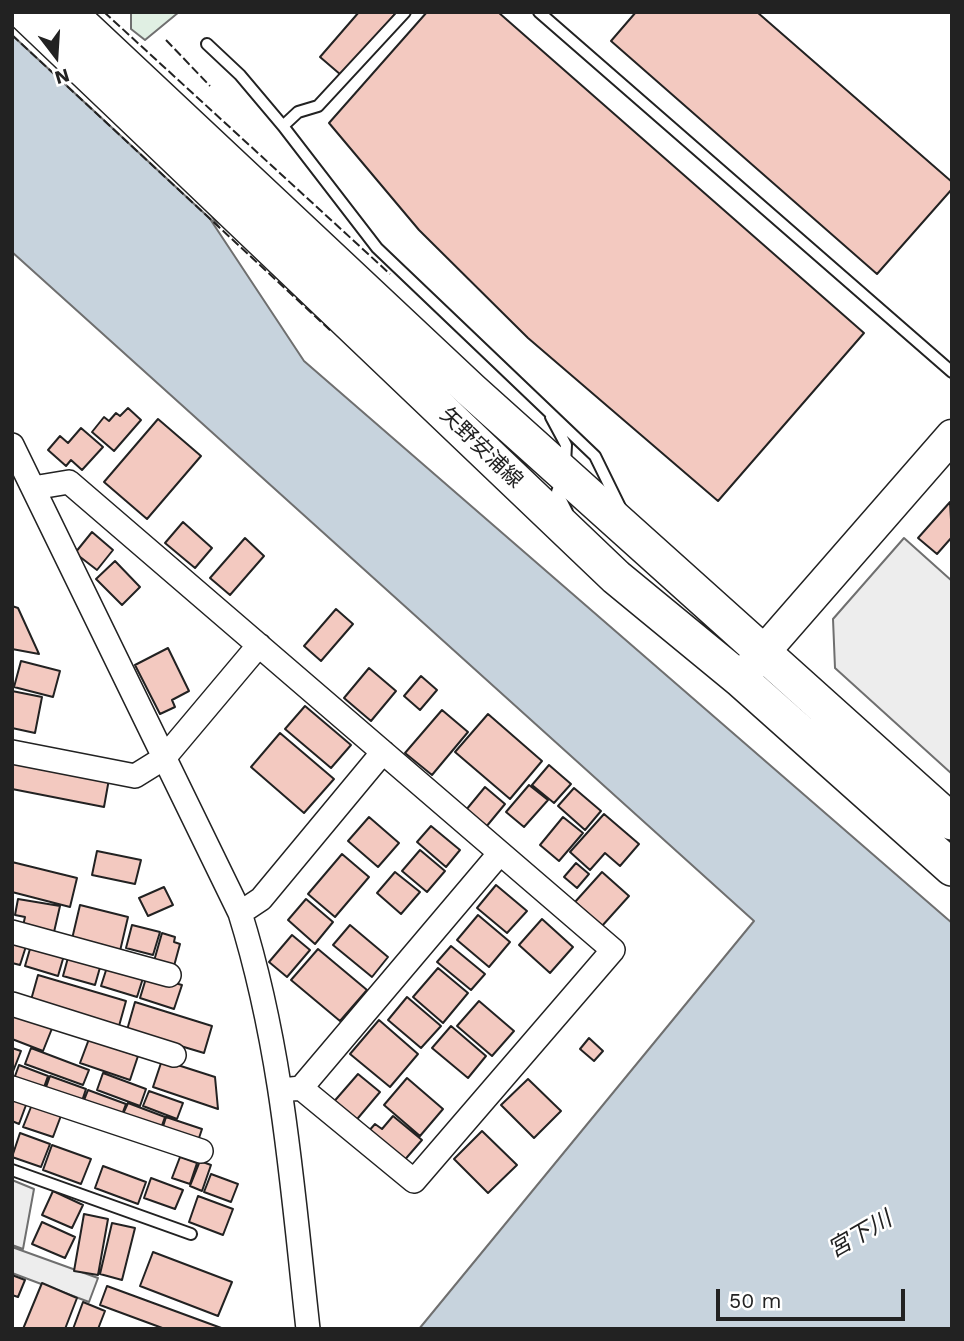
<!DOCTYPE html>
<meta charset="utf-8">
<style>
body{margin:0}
#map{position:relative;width:964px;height:1341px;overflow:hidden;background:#fff;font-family:"Work Sans",sans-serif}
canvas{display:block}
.frame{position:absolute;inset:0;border:14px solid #222;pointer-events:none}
.north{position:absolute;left:21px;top:21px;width:70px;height:70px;-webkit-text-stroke:5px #fff;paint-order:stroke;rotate:163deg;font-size:19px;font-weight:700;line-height:28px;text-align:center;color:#222}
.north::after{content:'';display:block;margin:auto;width:24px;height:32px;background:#222;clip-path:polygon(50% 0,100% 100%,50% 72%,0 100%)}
.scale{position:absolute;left:716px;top:1289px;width:189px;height:32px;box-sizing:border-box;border:4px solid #222;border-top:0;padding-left:9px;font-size:21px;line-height:24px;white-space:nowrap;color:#222;-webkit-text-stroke:5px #fff;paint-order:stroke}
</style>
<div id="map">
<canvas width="964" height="1341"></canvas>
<div class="frame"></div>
<div class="north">N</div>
<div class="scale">50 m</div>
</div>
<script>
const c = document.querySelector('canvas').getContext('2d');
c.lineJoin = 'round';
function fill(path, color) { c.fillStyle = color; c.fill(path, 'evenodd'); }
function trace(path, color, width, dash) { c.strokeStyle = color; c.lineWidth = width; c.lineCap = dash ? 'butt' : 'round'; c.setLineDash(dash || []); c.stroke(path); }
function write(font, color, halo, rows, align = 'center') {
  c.font = font + ' "Work Sans","Noto Sans JP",sans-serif'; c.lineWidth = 5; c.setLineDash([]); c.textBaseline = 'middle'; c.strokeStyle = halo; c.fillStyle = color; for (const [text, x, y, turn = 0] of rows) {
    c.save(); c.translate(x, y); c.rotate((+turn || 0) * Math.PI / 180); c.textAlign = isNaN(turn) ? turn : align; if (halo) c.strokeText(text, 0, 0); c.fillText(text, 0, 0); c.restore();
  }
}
const green = new Path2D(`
 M131 12H179L145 40 131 29Z`);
fill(green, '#e0efe3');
trace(green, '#6f6f6f', 2);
const parking = new Path2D(`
 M904 538 952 581V774L835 668 833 619Z
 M12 1180 34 1189 23 1249 12 1245Z
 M12 1247 98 1278 89 1302 12 1273Z`);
fill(parking, '#ededed');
trace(parking, '#6f6f6f', 2);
const water = new Path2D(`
 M12 12 91 39 304 361 952 923V1329H419L754 921 12 252Z`);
fill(water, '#c7d3dd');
trace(water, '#6f6f6f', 2);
const pier = new Path2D(`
 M12 12H92L94 38 219 227 12 35Z`);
fill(pier, '#fff');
trace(pier, '#6f6f6f', 2);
const building = new Path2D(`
 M359 12H397L341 75 320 57Z
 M427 12H498L864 333 718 501 528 338 419 230 329 123Z
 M636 12H757L952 182V189L877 274 611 41Z
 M128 408 141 420 114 451 92 432 104 417 109 421 116 413 120 416Z
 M158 419 201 456 147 519 104 482Z
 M81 428 103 447 82 470 71 460 66 466 48 450 60 436 68 443Z
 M950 502 952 537 937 554 918 538Z
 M183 522 212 548 195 568 165 543Z
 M92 532 113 550 97 570 75 553Z
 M245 538 264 556 230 595 210 578Z
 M115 561 140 587 122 605 96 579Z
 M12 606 18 608 39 654 12 649Z
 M336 609 353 624 321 661 304 646Z
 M168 648 189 691 172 700 175 707 160 714 135 665Z
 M21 661 60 671 53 697 14 687Z
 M369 668 396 691 371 721 344 698Z
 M421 676 437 690 420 710 404 696Z
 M12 691 42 697 35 733 12 728Z
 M305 706 351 745 331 768 285 729Z
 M442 710 468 732 432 775 405 753Z
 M488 714 542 761 510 799 455 752Z
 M280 733 334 779 304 813 251 767Z
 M12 761 109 779 104 807 12 789Z
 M549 765 571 784 554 803 532 785Z
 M529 785 548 800 524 827 506 812Z
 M485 787 505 804 486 827 466 810Z
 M574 788 601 811 585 830 558 806Z
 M604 814 639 844 620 866 605 853 590 870 570 852Z
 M369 817 399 843 378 867 348 841Z
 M563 817 583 833 559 861 540 845Z
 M431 826 460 850 446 867 417 842Z
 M420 850 445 871 427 892 402 871Z
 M97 851 141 860 135 884 92 875Z
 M342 854 369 877 335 917 308 894Z
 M12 862 77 878 70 907 12 892Z
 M576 863 589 874 577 888 564 877Z
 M395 872 420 892 401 914 377 893Z
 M602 872 629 896 602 926 575 902Z
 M496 885 527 911 507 933 477 908Z
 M164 887 173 905 148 916 139 898Z
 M18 899 60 906 54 932 23 926 25 917 15 915Z
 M306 899 333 922 315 944 288 920Z
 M80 905 128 917 120 951 72 939Z
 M478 915 510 942 489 967 457 940Z
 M542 919 573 947 550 973 519 945Z
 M132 925 160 932 153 955 126 948Z
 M350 925 388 957 372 977 333 945Z
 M162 933 175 937 174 942 180 944 174 966 154 961Z
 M12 935 28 940 20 965 12 963Z
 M292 935 310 950 287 977 269 962Z
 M32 942 65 952 58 976 25 966Z
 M451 946 485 974 471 990 437 962Z
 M318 949 367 990 340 1021 291 980Z
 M69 954 101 964 95 985 63 976Z
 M108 964 144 975 137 997 101 986Z
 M438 968 468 993 443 1023 413 997Z
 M38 975 126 1001 119 1026 31 1000Z
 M147 975 182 985 174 1009 140 998Z
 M407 997 441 1026 421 1048 388 1020Z
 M479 1001 514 1031 492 1056 457 1026Z
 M135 1002 212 1026 204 1053 127 1030Z
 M12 1011 53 1026 43 1051 12 1039Z
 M379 1020 418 1054 390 1087 350 1054Z
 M451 1026 486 1056 468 1078 432 1048Z
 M589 1038 603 1051 594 1061 580 1049Z
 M89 1039 138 1056 130 1080 80 1063Z
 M12 1048 21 1051 12 1074Z
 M31 1048 89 1070 83 1085 25 1064Z
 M162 1060 215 1077 218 1109 153 1087Z
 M19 1065 48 1076 43 1090 14 1079Z
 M103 1073 146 1089 140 1106 97 1090Z
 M358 1074 380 1092 353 1124 331 1105Z
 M50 1076 86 1089 81 1104 45 1090Z
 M407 1078 443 1109 420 1136 384 1105Z
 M528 1079 561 1111 534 1138 501 1105Z
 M88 1090 126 1104 121 1117 83 1103Z
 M12 1091 29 1097 19 1124 12 1121Z
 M149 1091 183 1103 177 1119 143 1106Z
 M33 1102 62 1113 53 1137 23 1127Z
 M128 1103 165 1117 160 1131 122 1116Z
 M393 1116 422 1140 402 1163 367 1133 375 1124 382 1129Z
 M166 1117 202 1129 197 1144 161 1133Z
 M482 1131 517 1165 488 1193 454 1159Z
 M20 1133 50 1144 41 1167 12 1157Z
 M52 1145 91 1159 81 1184 43 1170Z
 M180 1157 197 1163 190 1184 172 1178Z
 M200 1161 211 1165 202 1191 190 1186Z
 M103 1166 146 1182 138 1204 95 1188Z
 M211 1174 238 1184 231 1202 204 1192Z
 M151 1178 183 1190 175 1209 144 1198Z
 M53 1191 83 1205 72 1228 42 1215Z
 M198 1196 233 1209 223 1235 189 1222Z
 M84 1214 108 1219 98 1275 74 1271Z
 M42 1222 75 1237 65 1258 32 1244Z
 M112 1223 135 1228 122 1280 100 1274Z
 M153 1252 232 1282 218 1316 140 1286Z
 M12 1275 25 1280 18 1297 12 1295Z
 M42 1283 77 1298 65 1329H23Z
 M107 1286 224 1329H165L100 1305Z
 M83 1302 105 1311 98 1329H73Z`);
fill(building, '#f3c9c0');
trace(building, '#222', 2);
const lane = new Path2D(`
 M539 12 952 372
 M207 44 240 75 283 126 377 248 595 456 620 507
 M283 126 298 112 318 106 405 12
 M551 417 566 445 565 464
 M562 480 557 492 567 512
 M12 1170 191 1234`);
const street = new Path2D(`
 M12 445 240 913C283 1051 292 1186 308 1329
 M33 488 69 482 613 950 414 1181 301 1088 282 1090
 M12 752 135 776 164 758 259 645
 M240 913 261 899 383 752
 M12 932 169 975
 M12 1004 174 1055
 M12 1088 201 1151
 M301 1088 500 853`);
const secondary = new Path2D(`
 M740 679 952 436`);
const primary = new Path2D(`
 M24 12 616 577 740 679 952 868
 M68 12 471 390 952 822`);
trace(lane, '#222', 14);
trace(street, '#222', 26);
trace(secondary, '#222', 35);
trace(primary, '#222', 38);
trace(lane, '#fff', 10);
trace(street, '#fff', 23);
trace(secondary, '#fff', 32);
trace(primary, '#fff', 35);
trace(new Path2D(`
 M104 12 390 274
 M12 35 332 332
 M166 40 210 86`), '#222', 2, [9, 3.5]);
write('21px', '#222', '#fff', [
 ["矢野安浦線",481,448,44]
]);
write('italic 23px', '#222', '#fff', [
 ["宮下川",860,1235,-30]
]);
</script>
